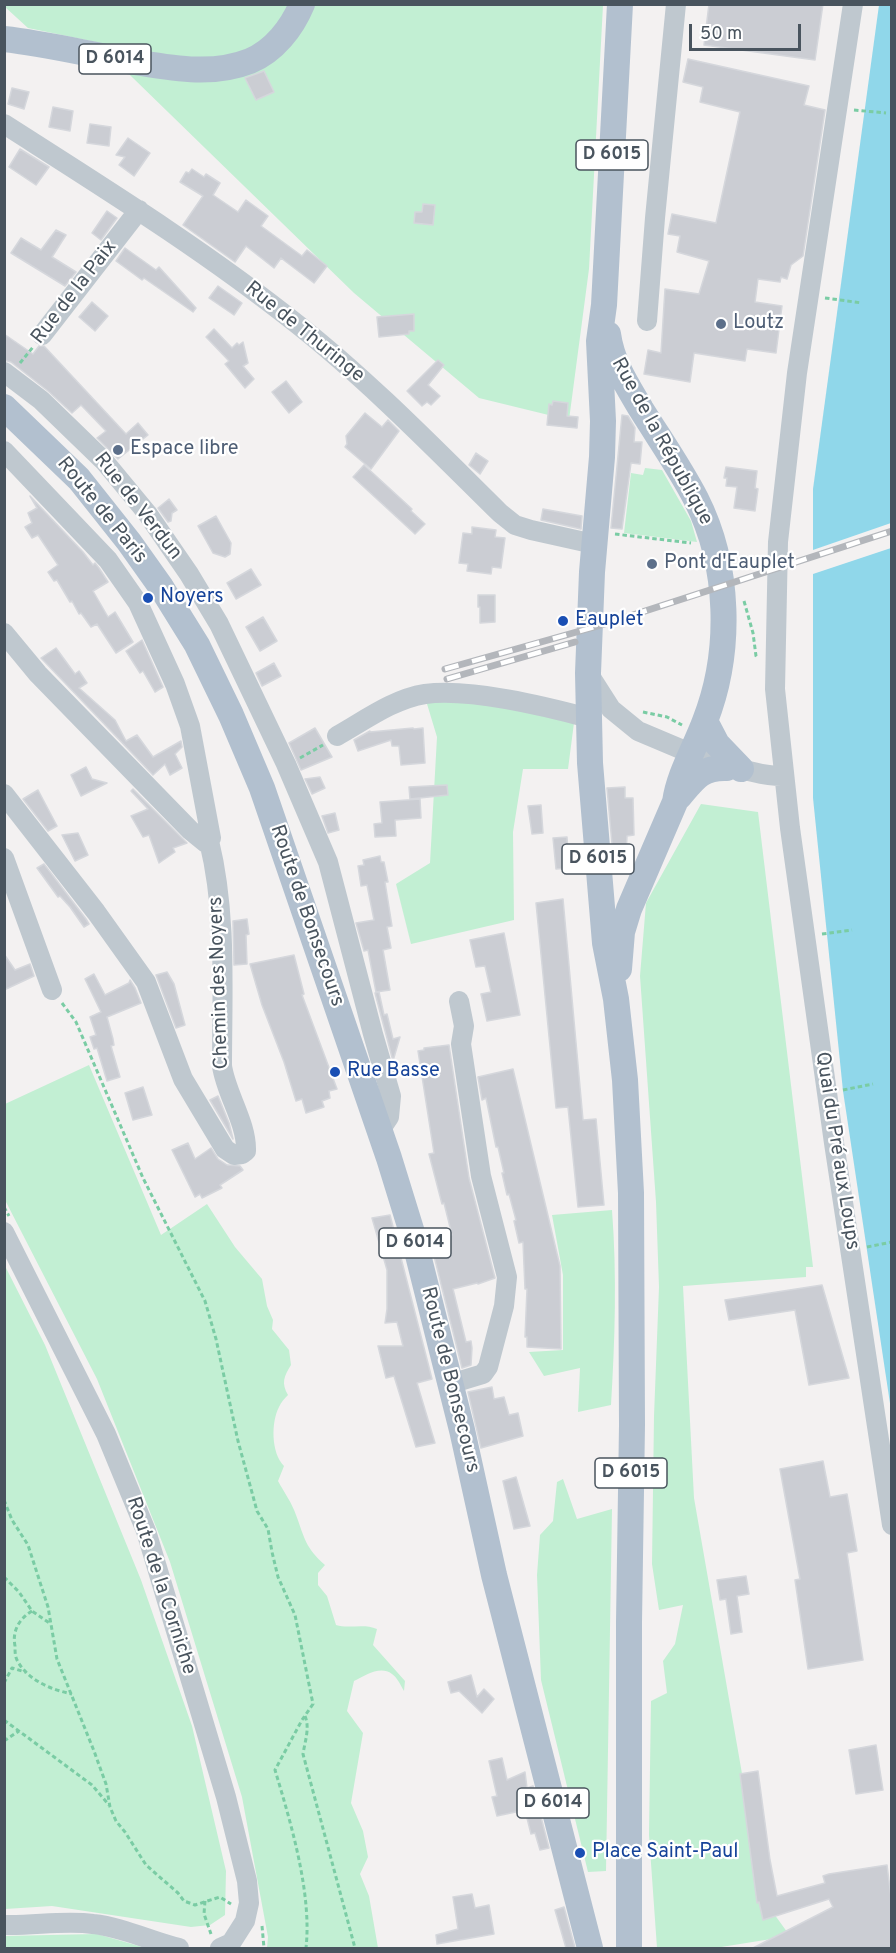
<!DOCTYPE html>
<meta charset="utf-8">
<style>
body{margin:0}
#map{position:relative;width:896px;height:1953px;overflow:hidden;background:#f3f1f1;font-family:Overpass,sans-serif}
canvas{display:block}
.frame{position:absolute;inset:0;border:6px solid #49545e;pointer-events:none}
.scale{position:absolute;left:689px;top:24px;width:112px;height:27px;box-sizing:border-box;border:3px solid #49545e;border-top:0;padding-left:8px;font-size:18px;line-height:21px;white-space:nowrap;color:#49545e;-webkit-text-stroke:4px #fff;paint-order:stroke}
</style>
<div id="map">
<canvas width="896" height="1953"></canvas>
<div class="frame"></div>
<div class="scale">50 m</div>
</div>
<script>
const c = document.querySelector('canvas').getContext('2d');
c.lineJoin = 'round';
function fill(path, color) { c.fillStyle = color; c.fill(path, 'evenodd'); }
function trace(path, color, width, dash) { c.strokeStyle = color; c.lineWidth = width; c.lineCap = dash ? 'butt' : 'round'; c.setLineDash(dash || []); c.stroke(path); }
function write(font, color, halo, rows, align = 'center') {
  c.font = font + ' Overpass,sans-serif'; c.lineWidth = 4.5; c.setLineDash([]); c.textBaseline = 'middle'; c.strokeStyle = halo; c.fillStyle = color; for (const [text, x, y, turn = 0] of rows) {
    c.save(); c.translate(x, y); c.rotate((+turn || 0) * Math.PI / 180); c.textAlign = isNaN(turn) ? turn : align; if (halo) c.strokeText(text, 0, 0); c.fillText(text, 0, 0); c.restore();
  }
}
fill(new Path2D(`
 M4 5H603L589 269 569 420 479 398 354 293 96 42 28 28 5 7Z
 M645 468 662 470 691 521 697 542 624 533 631 473 643 475Z
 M424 694 575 715 568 769H523L513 832 514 920 411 944 396 884 430 863 437 737Z
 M701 804 758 812 813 1267H806V1277L683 1286 694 1498 764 1900 790 1936 715 1948H657L649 1835 651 1701 667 1693 663 1661 675 1644 683 1605 659 1610 652 1564 654 1416 659 1287 656 1202 640 976 646 903Z
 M89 1065 161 1235 207 1204 235 1247 262 1279 267 1306 273 1320 272 1329 289 1350 291 1365C284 1376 281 1383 288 1395 285 1398 281 1402 279 1407 271 1422 271 1453 284 1466L278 1481C284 1492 292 1503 296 1515 305 1539 305 1547 325 1565L318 1573V1585L327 1596 336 1625C349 1629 364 1623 377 1629L373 1645 405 1681 404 1691C401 1686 397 1677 392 1674 380 1665 365 1676 354 1681L347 1711 363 1733 351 1803 363 1831 368 1857 360 1874 369 1896 378 1948H267L268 1937 242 1797 170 1562 97 1379 5 1200V1104Z
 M612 1210C617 1275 615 1340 611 1405L578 1412 580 1368 544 1376 529 1352 563 1350V1275L552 1215Z
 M4 1264 45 1345 141 1580 192 1726 226 1871 225 1915 210 1925 191 1927 52 1906 5 1909Z
 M563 1479 577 1519 612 1509 606 1871 588 1872 541 1680 537 1575 540 1535 553 1521 557 1482Z
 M97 1934 146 1948H5L4 1936Z`), '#c2efd3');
fill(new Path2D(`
 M879 5H891V1410L843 1091 813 798V489Z`), '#90d7ea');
fill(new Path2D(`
 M891 523V548L810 575V551Z`), '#f3f1f1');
const building = new Path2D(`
 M709 4H823L815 60 704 45Z
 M688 59 809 86 804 105 825 110 803 256 791 265 787 279 781 277 780 282 758 279 755 302 782 306 776 353 747 349 745 361 694 353 690 382 644 374 648 350 661 353 665 289 699 294 709 261 677 252 680 236 668 234 672 214 716 223 740 112 700 102 703 87 683 82Z
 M264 71 274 92 256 100 245 78Z
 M12 88 29 92 24 109 8 104Z
 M53 107 73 111 70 131 49 127Z
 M90 124 111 127 109 146 87 143Z
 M128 138 150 153 134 176 119 165 125 157 116 155Z
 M20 149 49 167 36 185 9 167Z
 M192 169 204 177 206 174 220 183 213 195 238 212 246 200 268 216 261 226 302 256 307 250 327 266 314 283 281 258 274 268 246 246 235 262 183 225 203 196 180 182 186 172 189 173Z
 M423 204 435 205 433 225 414 223 415 212H422Z
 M107 211 117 218 101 240 92 233Z
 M56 230 66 235 52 257 76 272 65 286 11 253 21 238 41 250Z
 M125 248 156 270 159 267 196 308 193 312 144 278 142 280 116 261Z
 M218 286 242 303 234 315 209 298Z
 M92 302 108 316 95 331 79 317Z
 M414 314V331H409V334L379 337 377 317Z
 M214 329 232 348 237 343 239 345 243 342 248 363 243 366 254 379 245 388 225 364 229 361 206 337Z
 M4 334 33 354 39 346H44L126 434 138 423 148 435 118 459 97 438 106 431 81 405 72 413 48 391 11 362 4 360Z
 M438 360 444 365 428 385 440 396 431 405 427 402 422 406 407 391Z
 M286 381 302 402 289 413 272 392Z
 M553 401 568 403 567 416 578 417 577 428 547 425 549 404 552 405Z
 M365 413 382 427 388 420 399 431 371 469 345 447 347 444 346 436Z
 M622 415 628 416 635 428 634 442H642L640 464 631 463 622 529 611 528Z
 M476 453 488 461 480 474 469 465Z
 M364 465 412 509 411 511 425 524 415 534 353 477Z
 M726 467 757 471 755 488 758 489 755 511 734 508 737 487 726 486 727 478H724Z
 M30 496 83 552 93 565 95 563 99 568 108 582 93 591 108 617 115 612 133 642 116 653 97 624 91 627 81 613 79 614 72 601 70 602 57 580 54 581 48 572 58 565 38 535 32 538 25 527 32 523 28 513 37 508Z
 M169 499 177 510 172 513 171 521 168 522 158 508Z
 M543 509 582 516 581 529 541 520Z
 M216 516 231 543 230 554 225 557 213 553 198 526Z
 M472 527 496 530 495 537 505 538 501 568 492 567 491 574 467 571 468 564 459 563 463 533 472 534Z
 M251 569 261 585 236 599 227 583Z
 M478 595H495V622L480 623V607H478Z
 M263 617 277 641 260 651 246 627Z
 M142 640 163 687 155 692 143 671 140 673 126 651Z
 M56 648 75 674 79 671 87 683 79 688 115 720 126 741 137 735 153 757 181 741 182 747 175 754 182 768 170 775 165 764 153 775 41 658Z
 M274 663 281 676 262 686 256 673Z
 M315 728 332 757 301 770 289 743Z
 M413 728 414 729 423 728 425 763 401 765 399 746H392L391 740 358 751 354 740 370 731V732Z
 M86 767 92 779 107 783 81 796 71 775Z
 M320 777 325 788 312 794 305 779Z
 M447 785 448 795 410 799 409 787Z
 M625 787V798H633L634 835 627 836 626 855H613L607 788Z
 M133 789 187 843 173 848 175 852 159 863 149 835 143 837 131 816 148 809 131 791Z
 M38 790 57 826 48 831 23 799Z
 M420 799 421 818 395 820 396 836 375 837 374 824 382 823 380 802Z
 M541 805 543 833 532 834 528 806Z
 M335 813 339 830 328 833 322 816Z
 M78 833 88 855 75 861 62 835Z
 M567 837 569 868 556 869 553 838Z
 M380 856 381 862H384L388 882H385L392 926 387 927 391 948 383 950 390 990 376 992 368 950 364 951 356 923 374 920 367 885 361 886 358 866 364 865 363 860Z
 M44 864 86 919 89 924 84 927 70 907 60 896 58 897 37 868Z
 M563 899 583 1120 596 1119 604 1205 578 1207 568 1107 556 1108 536 903Z
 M247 919 249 934 246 935 247 964 234 965 233 921Z
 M504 933 520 1015 487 1021 481 994 491 992 485 966 476 967 470 940Z
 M4 954 15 970 30 964 34 976 4 990Z
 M294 955 304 994 302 995 337 1089 329 1091 330 1098 322 1101 324 1107 306 1113 302 1099 296 1101 284 1062 262 1005 250 964Z
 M167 972 174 984 185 1025 176 1028 156 975Z
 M94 974 105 995 129 983 130 980 135 988 141 1003 107 1017 113 1039 114 1045 111 1046 120 1077 107 1081 97 1048 94 1049 90 1037 96 1035 90 1017 101 1012 85 979Z
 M379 992 384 1015 387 1014 393 1039 400 1037 393 1061 375 993Z
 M449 1045 469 1178 495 1278 478 1284 477 1283 453 1289 466 1342 471 1341 472 1348 471 1365 462 1368 430 1240 452 1235 444 1203 442 1204 429 1154 434 1153 418 1051 424 1050V1048Z
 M513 1069 560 1266 561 1349 527 1347V1337H525L527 1289H525L523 1242 519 1243 514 1221 516 1220 509 1194 507 1195 502 1173H504L498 1147H496L486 1098 482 1100 478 1077Z
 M143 1087 152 1115 133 1120 125 1093Z
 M218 1096 229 1123 233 1139 210 1100Z
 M188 1143 195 1159 211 1148 218 1159 227 1165 240 1166 243 1170 220 1185 222 1188 202 1198 200 1194 195 1197 172 1150Z
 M390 1215 432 1379 417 1383 435 1443 416 1447 394 1376 386 1378 378 1346H403L397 1322 385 1323 387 1309V1270L372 1218Z
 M822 1285 849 1378 809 1385 795 1310 729 1320 725 1300Z
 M492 1387 494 1399 504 1397 509 1415 518 1413 523 1436 481 1448 468 1392Z
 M823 1461 830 1497 847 1494 857 1551 847 1553 863 1660 808 1669 795 1580 800 1579 780 1469Z
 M516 1477 530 1526 514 1529 503 1481Z
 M746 1576 749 1594 737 1596 742 1632 731 1634 726 1599 720 1600 717 1580Z
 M471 1675 477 1697 484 1689 494 1699 482 1713 459 1691 451 1693 448 1682Z
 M876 1745 883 1790 856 1794 849 1750Z
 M502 1758 507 1780 525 1772 527 1788 533 1786 549 1848 540 1850 535 1833 531 1834 525 1810 497 1816 492 1797 497 1796 489 1761Z
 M758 1771 770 1860 777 1896 825 1883 823 1876 829 1874 887 1865 891 1897V1948H753L833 1907 829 1899 763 1920 759 1902 757 1903 740 1774Z
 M472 1894 475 1908 489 1905 494 1934 437 1944 436 1935 458 1929 453 1897Z
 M564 1907 575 1948H566L555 1910Z`);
fill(building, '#cbcdd3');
trace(building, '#d5d7dc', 1.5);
trace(new Path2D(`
 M854 110 886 113
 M825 298 862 303
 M20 363 33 347
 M615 534 691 543
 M744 601 753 633 756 656 758 659
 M643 712 667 717 682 725
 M300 758 323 745
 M822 934 852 930
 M62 1003 76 1022 143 1178 205 1301 216 1339 238 1441 257 1511 268 1529 272 1552 278 1577 295 1615 313 1704 302 1720 275 1770C291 1823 312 1894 306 1948
 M843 1090 873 1084
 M4 1207 9 1216
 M867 1247 892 1242
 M4 1500 12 1520 28 1545 48 1607 57 1659 94 1751 106 1784 110 1807 116 1821 125 1832 146 1865 178 1893 184 1901 195 1905 220 1897 231 1904
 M4 1577 19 1592 32 1611 51 1624
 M32 1611C19 1619 12 1631 15 1646 15 1651 15 1656 17 1660 27 1680 52 1690 72 1694
 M4 1683 12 1668 25 1672
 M305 1716C310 1728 305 1741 303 1754L355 1948
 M4 1720 92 1785 109 1805
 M4 1741 19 1731
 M205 1901 204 1914 211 1934
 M262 1926 264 1948`), '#7acca4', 3, [4.5, 3]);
trace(new Path2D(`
 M853 4 797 373 778 542 775 689 790 828 834 1143 892 1525
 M4 124C104 188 204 250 297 324 369 381 434 448 500 513L515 525 531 530 594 544
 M647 321 655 218 676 4
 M42 335 139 210
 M4 372 41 400 104 461 147 513 189 574 219 624 286 764 328 862 373 1034 391 1096 389 1117 379 1132
 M4 451 108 560 138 603 175 684 190 726 211 838 209 841C227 914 222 991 222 1066 226 1094 247 1123 246 1151L242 1154 234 1155 225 1149 183 1079 146 982 96 912 4 794
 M4 633 38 674 190 830 206 843 209 841
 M588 673 611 709 638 731 702 758
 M337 736C364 721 393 699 425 694 471 688 544 706 589 718
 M729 768C749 769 763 777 784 776
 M4 858 52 990
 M4 1232 106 1434 146 1531 226 1797 247 1881 249 1903 245 1921 231 1943 220 1948
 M450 1384 483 1374 488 1367 504 1306 507 1277 481 1176 461 1044 464 1026 459 1001
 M4 1925C34 1926 64 1920 93 1924 123 1927 150 1941 179 1948`), '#bfc8cf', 20);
trace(new Path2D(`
 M620 4 604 305 599 341 603 421 602 457 592 572 588 673 590 763 605 943 616 999 625 1080 631 1193 632 1425 629 1622V1948
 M4 39C50 44 95 56 141 63 177 69 215 75 250 61 274 51 292 28 302 4
 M608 334C612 363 627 385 641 409 659 438 680 468 696 499 730 566 732 652 705 721 695 748 679 774 675 802L629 909 622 932 619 969
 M4 407 79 479 129 542 161 587 197 645 231 715 262 788 389 1158 414 1239 462 1430 494 1575 590 1948
 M705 721 717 744 741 769
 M679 797C694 779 701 767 727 768`), '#b2c0cf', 26);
const rail = new Path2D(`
 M445 669 605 624 892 531
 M447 679 575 642`);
trace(rail, '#b3b6bb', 7);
trace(rail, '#fff', 4.5, [14]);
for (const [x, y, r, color] of [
 [721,324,6,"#5c6f8a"],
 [118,450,6,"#5c6f8a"],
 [652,564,6,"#5c6f8a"],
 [148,598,6,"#1a4fb4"],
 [563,621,6,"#1a4fb4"],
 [335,1072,6,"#1a4fb4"],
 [580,1853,6,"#1a4fb4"]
]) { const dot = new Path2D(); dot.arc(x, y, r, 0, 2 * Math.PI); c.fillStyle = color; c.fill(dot); trace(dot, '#fff', 2); }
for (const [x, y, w] of [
 [115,59,72],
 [612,155,72],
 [598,859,72],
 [415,1243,72],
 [631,1473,72],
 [553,1803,72]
]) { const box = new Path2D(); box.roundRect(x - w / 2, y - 15, w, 30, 4.5); c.fillStyle = '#fff'; c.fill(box); trace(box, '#49545e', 1.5); }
write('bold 18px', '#49545e', null, [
 ["D 6014",115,59],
 ["D 6015",612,155],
 ["D 6015",598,859],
 ["D 6014",415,1243],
 ["D 6015",631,1473],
 ["D 6014",553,1803]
]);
write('20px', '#49545e', '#fff', [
 ["Rue de la Paix",75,293,-52],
 ["Rue de Thuringe",304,333,39],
 ["Rue de la République",661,442,61],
 ["Rue de Verdun",137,507,52],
 ["Route de Paris",101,511,51],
 ["Route de Bonsecours",306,916,71],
 ["Chemin des Noyers",220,983,-92],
 ["Quai du Pré aux Loups",836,1151,81],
 ["Route de Bonsecours",449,1380,76],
 ["Route de la Corniche",160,1586,72]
]);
write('20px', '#4e5e75', '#fff', [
 ["Loutz",733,324],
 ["Espace libre",130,450],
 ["Pont d'Eauplet",664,564]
], 'left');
write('20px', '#164399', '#fff', [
 ["Noyers",160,598],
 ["Eauplet",575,621],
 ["Rue Basse",347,1072],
 ["Place Saint-Paul",592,1853]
], 'left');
</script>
